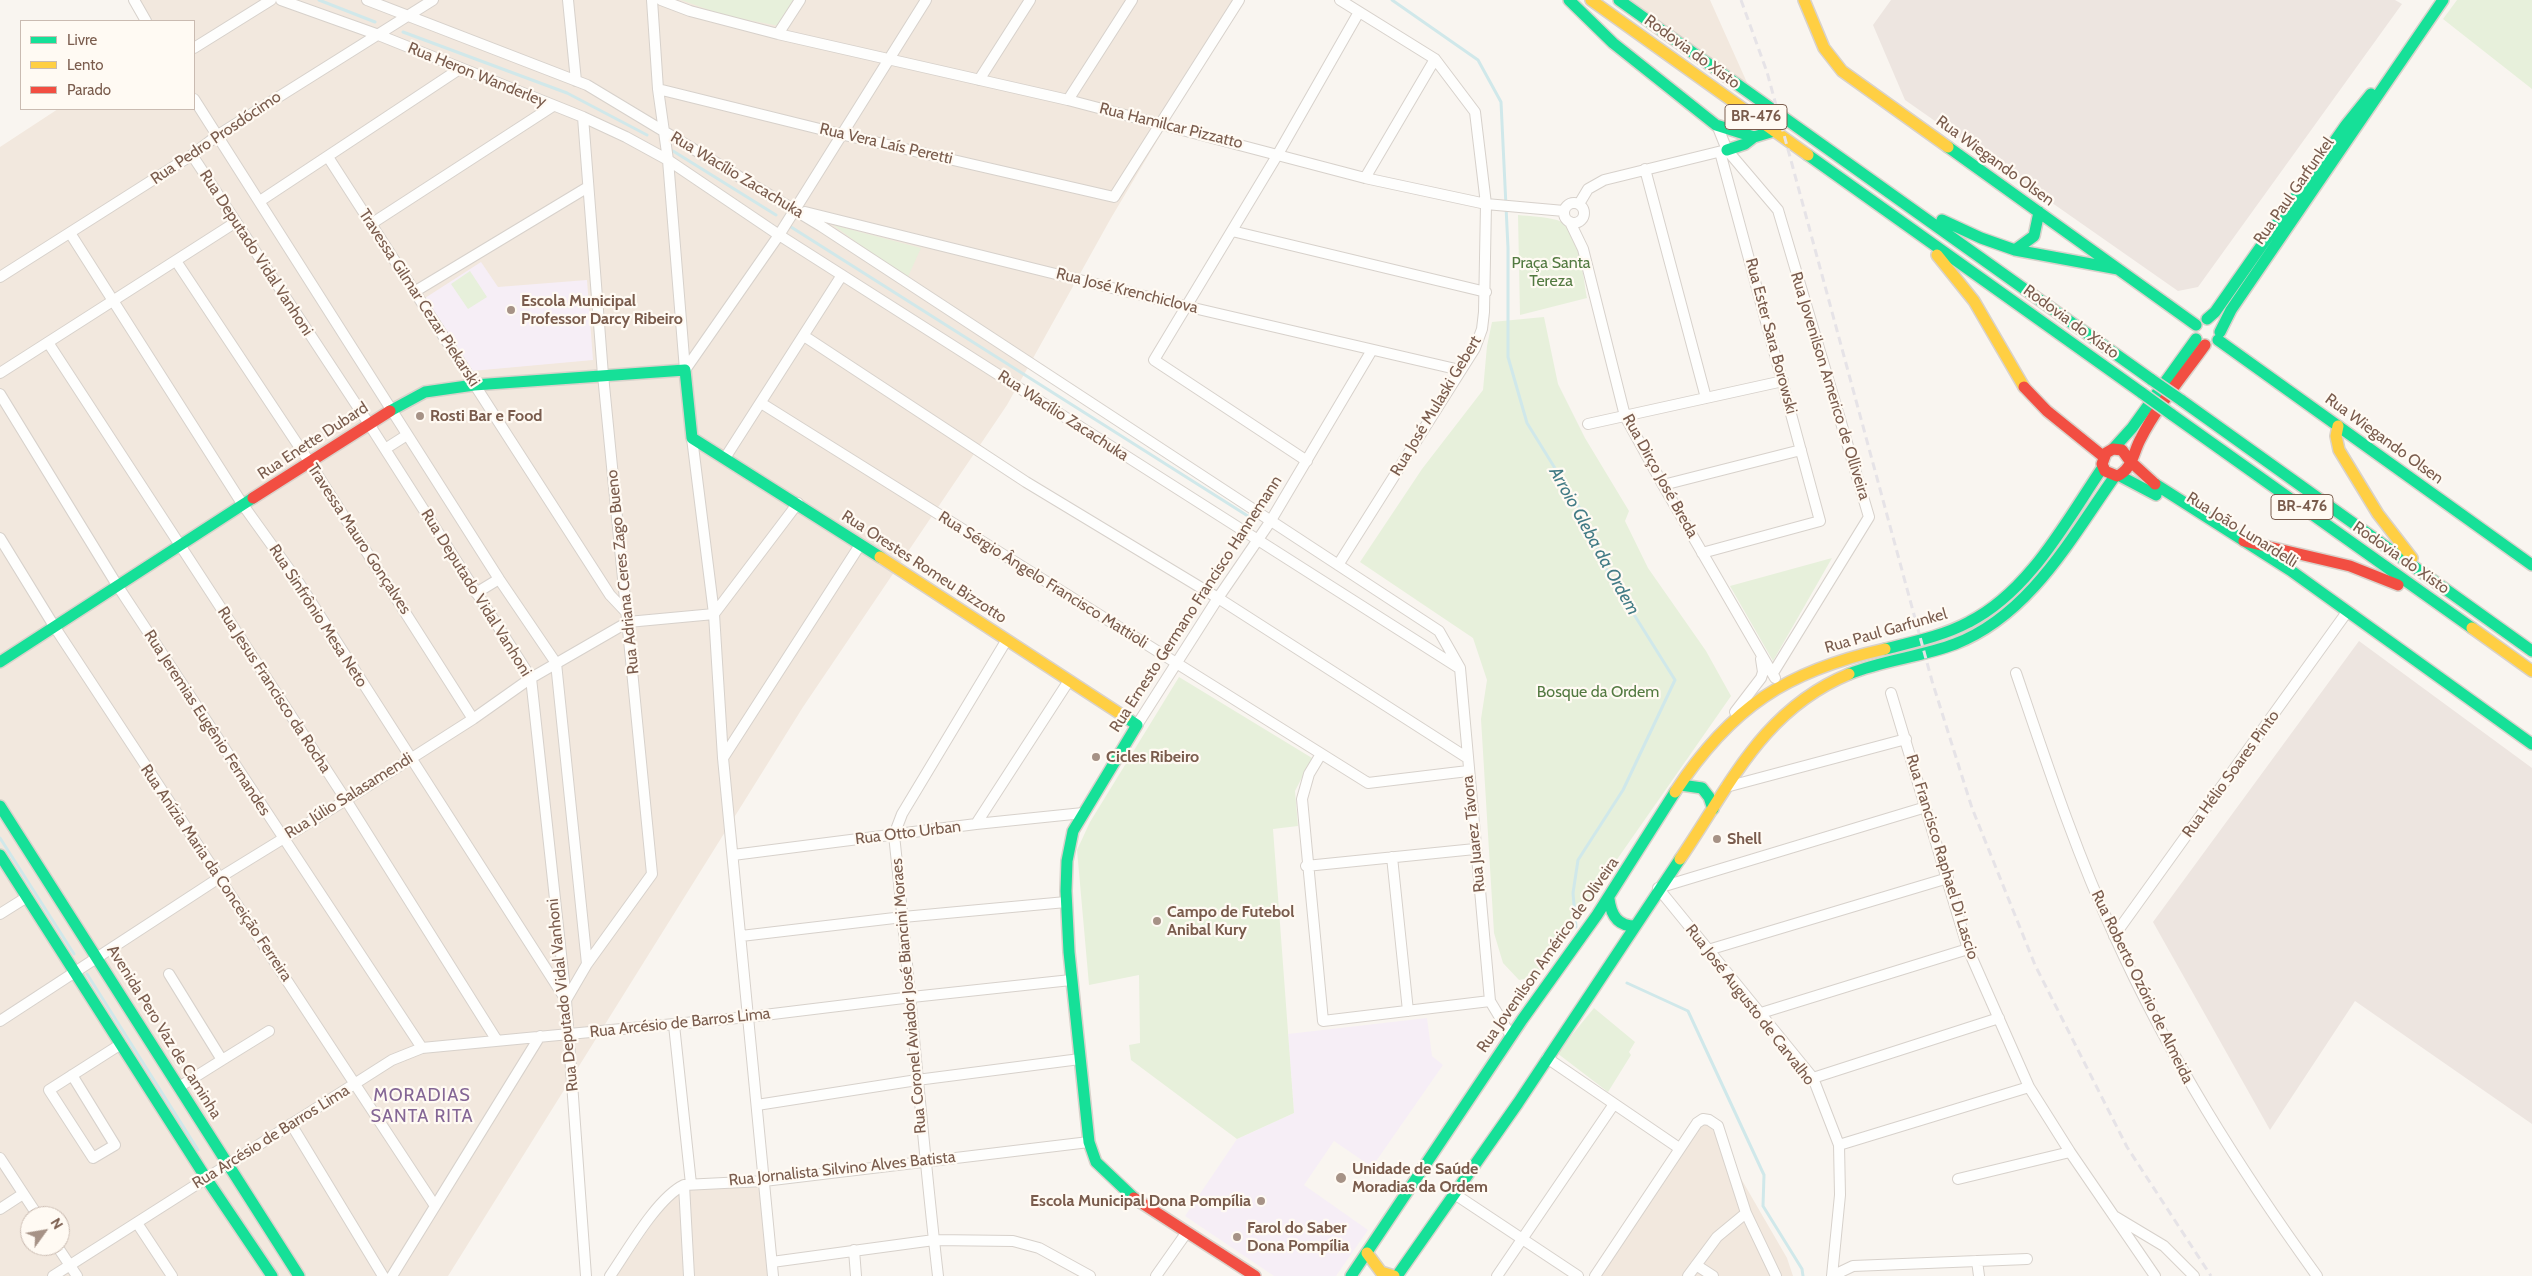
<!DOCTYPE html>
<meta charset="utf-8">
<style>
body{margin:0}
#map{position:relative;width:2532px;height:1276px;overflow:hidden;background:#f9f5f0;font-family:Cabin,sans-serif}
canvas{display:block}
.legend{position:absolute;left:20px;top:20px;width:175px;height:90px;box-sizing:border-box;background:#fffaf3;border:1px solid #cabbb1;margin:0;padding:6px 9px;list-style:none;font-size:15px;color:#7a5c4d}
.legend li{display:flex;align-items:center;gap:10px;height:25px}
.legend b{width:25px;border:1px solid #cabbb1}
.north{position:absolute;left:20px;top:1206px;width:50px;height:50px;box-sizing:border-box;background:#fffaf3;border:1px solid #cabbb1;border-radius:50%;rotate:58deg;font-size:14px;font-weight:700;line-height:20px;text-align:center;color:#7a5c4d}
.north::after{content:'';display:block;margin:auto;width:18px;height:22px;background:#a69286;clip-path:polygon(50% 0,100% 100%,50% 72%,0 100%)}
</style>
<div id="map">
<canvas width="2532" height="1276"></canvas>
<ul class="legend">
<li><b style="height:6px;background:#16e098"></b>Livre</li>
<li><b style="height:6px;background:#ffcf43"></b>Lento</li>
<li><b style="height:6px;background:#f24e42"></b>Parado</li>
</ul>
<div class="north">N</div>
</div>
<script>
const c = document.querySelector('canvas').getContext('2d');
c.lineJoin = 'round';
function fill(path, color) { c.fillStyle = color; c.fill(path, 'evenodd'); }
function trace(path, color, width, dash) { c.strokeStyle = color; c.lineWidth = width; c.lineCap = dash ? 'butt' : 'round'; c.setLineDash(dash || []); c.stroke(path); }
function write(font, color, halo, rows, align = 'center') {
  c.font = font + ' Cabin,sans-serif'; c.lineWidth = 4.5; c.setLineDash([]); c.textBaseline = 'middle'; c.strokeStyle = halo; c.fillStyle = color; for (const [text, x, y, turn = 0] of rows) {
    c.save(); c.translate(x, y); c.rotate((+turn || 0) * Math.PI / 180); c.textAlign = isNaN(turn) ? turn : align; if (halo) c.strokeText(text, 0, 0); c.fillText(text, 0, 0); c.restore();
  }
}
fill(new Path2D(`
 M134 0H1241L1111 218 1007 405 803 707 448 1276H0V147L58 109H194V21H146ZM30 1216H60V1246H30Z
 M1619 0H1710L1753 96Z
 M1703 1113 1787 1258 1793 1276H1592Z
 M764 1182 772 1276H616L676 1189Z`), '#f2e8de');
fill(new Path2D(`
 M1891 0H2395L2402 4 2198 287 2178 291 1905 100 1873 25Z
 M2359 641 2532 768V1124L2355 1001 2270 1130 2153 922Z`), '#ede5e0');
fill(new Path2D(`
 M481 262 498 287 587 280 593 360 472 371 425 298Z
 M1427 1018 1432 1056 1443 1065 1372 1167 1334 1141 1304 1185 1368 1230 1336 1276H1274L1185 1216 1237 1139 1294 1113 1288 1034Z`), '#f6eef6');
fill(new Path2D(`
 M681 0H796L779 26 723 15Z
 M2457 0H2532V89L2443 19Z
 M1518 215C1530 216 1545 217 1557 220 1580 227 1583 278 1587 298L1520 315Z
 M833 225 921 248 907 279Z
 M470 271 487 297 468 309 451 284Z
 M1544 317 1558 384 1585 438 1629 511 1625 521 1648 568 1706 651 1731 696 1535 977 1519 980 1503 963 1494 933 1481 719 1487 680 1473 638 1360 562 1422 469 1483 390 1487 346 1492 322Z
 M1832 558 1773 661 1730 586Z
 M1179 677 1312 758 1295 791 1298 826 1273 829 1294 1113 1237 1139 1131 1060 1129 1045 1140 1043 1139 975 1089 985 1077 850 1090 822Z
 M1594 1008 1635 1042 1629 1052 1631 1055 1608 1092 1557 1053Z`), '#e7f0db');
trace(new Path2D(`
 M319 0 375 22
 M1392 0 1478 60 1501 102 1508 248V357L1527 423 1582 512 1608 573 1675 680 1623 790 1578 860 1573 893 1576 927
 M403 32 567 93 647 135
 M673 151 776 215
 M791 227 1251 518
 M0 838 74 954
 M87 974 198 1150
 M1627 983 1688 1011 1764 1175 1763 1206 1802 1269 1803 1276`), '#d0e8ea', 3);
const street = new Path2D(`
 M134 0 146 21
 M281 0 376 34 583 117 626 137 668 160 779 235 1459 668
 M367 0 587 85 821 226 1439 631 1460 668 1490 1001 1511 1036
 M568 0 576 81
 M652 0 658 89 668 160 685 370
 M661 0 690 11 778 34 1068 100 1365 178 1486 204 1564 211
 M778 34 800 0
 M194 48 271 0
 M979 80 1030 0
 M658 89 840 134 1114 197 1239 0
 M194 99 499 579 556 663 587 964
 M1068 100 1132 0
 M1717 125 1727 150 1778 210 1869 517 1773 673
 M192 155 369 424 531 678 566 1000 586 1276
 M328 157 610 595 627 613
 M1645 169 1706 398
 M1365 178 1435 59
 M260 201 461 68
 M1564 213a10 10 0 1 1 20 0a10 10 0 1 1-20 0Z
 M1579 204 1588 189 1604 180 1726 150
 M805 212 1185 306 1460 370
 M1570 222 1583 249 1625 416 1663 485 1775 678
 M371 224 553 106
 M1232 231 1486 292
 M70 233 243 505 299 583 566 1000 587 964 652 874 603 375 583 117
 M176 261 310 463 473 719
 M0 277 192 155 218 135 433 0
 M414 292 588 187
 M804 336 1026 482 1218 598 1466 757
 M49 344 346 800 496 1039
 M685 370 779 235 926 0
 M0 373 236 222
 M0 394 117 585 422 1048
 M761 403 1368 783 1468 771
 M1588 424 1783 381
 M692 438 714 614 723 758 773 1276
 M385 449 407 435
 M725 458 842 275
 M1307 461 1154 360 1278 154 1359 12
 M1663 485 1801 450
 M0 538 54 626 435 1206
 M1702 553 1820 521 1720 152
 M1338 565 1475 348 1482 329 1484 312 1486 204 1475 112 1435 59 1340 0
 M476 593 499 579
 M2016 673C2046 761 2075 850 2114 935 2169 1057 2239 1168 2317 1276
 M1891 693 1968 949 2029 1087 2070 1152 2155 1276
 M1735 712 1761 678 1763 672 1761 659
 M1137 725 1218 598 1270 522 1372 350
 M1321 754 1309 774 1302 799 1323 1021 1490 1001
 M723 758 860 545
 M1726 787 1906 739
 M976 824 1068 682
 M733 855 976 824 1083 813
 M1392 857 1408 1011
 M1306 866 1475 849
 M0 914 27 897
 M741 936 903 917 1066 902
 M2114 936 2347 612
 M1708 950 1948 878
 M169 974 222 1060 179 1087
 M1761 1013 1968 949
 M0 1021 219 878 346 800 473 719 531 678 628 622 714 614 798 503
 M674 1025 691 1184
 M1547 1058 1679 1148
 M222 1060 269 1031
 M72 1075 115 1145 93 1158 49 1090 121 1044
 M1813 1078 1999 1018
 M757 1105 917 1080 1080 1059
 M291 1124 383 1276
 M1839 1145 2029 1087
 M0 1158 38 1216
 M1958 1179 2070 1152
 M684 1185 689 1276
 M1456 1195 1578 1276
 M0 1209 23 1194
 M2114 1216 2164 1246 2194 1276
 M137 1223 172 1276
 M57 1246 77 1276
 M854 1250 856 1276
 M1977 1261 1979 1276
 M772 1262 934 1240 1013 1241 1039 1248 1090 1276
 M1696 1265 1713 1276
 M53 1276 392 1060 422 1048 748 1017 912 997 1071 980
 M392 1276 540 1036
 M610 1276C628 1250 657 1198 684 1185L764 1181 1089 1142
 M938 1276C921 1129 910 982 894 835L902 814 1006 641
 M1156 1276 1187 1232
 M1497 1276 1614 1104
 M1595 1276 1697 1123 1703 1119 1709 1120 1718 1126 1746 1213 1776 1276
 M1688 1276 1717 1237 1746 1213
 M1832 1276 1840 1195 1839 1145 1813 1078 1658 888 1926 807
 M1832 1276 1853 1266 2027 1259`);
const fast = new Path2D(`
 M1569 0 1613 43 1716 125 1754 137 1774 131
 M1619 0 2152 380
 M1948 147 2196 325
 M1727 150 1745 144 1754 137
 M1808 155 2142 393
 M1942 220 1981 238 2015 250 2118 269
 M2015 250 2034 236 2039 212
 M2207 319 2215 312 2346 125 2371 94
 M2220 332 2231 310 2443 0
 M2218 340 2532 565
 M2181 400 2532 651
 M390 411 425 392 474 385 685 370 692 438 880 557
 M2171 414 2472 628
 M2113 449 2132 428 2196 339
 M2120 476 2156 495
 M2155 484 2290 570 2532 744
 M1885 649C1913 642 1943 636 1969 622 2030 591 2066 521 2103 467
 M0 662 253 498
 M1849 674C1883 660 1921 657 1955 644 2030 615 2071 538 2115 476
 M1125 717 1137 725 1073 831 1067 861 1066 891 1069 952 1089 1142 1096 1162 1134 1198
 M1681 785 1702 788 1709 797 1713 809
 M0 806 299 1276
 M0 855 206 1178 272 1276
 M1609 899C1611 915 1618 926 1635 926
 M1351 1276 1522 1020 1597 915 1675 792
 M1397 1276 1518 1103 1680 859`);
const slow = new Path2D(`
 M1591 0 1808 155
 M1804 0 1824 48 1842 71 1948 147
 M1937 255 1974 301 2024 387
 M2338 426 2336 436 2339 450 2378 514 2412 558
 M880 557 1125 717
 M2472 628 2532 671
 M1675 792C1731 707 1786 671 1885 649
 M1680 859C1730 786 1762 710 1849 674
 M1367 1253 1381 1272 1394 1276`);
const jam = new Path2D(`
 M2024 387 2047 411 2104 457
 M2155 484 2154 483 2130 461 2122 450 2113 449 2106 453 2102 464 2105 471 2117 476C2133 469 2133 452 2141 438 2156 408 2185 373 2205 345
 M253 498 390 411
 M2244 541 2350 566 2398 585
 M1134 1198 1255 1276`);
trace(street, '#d7d1cb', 12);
trace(fast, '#d9d2cb', 14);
trace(slow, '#d9d2cb', 14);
trace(jam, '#d9d2cb', 14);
trace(street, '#fefefd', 10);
trace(fast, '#16e098', 11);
trace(slow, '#ffcf43', 11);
trace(jam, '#f24e42', 11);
trace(new Path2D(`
 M1741 0 1767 72 1932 681 1972 808 2035 965 2127 1147 2211 1276`), '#e6e3e7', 3, [8, 5]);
const fastBridge = new Path2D(`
 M2152 380 2181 400
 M2142 393 2171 414`);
trace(fastBridge, '#dad1cc', 14, []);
trace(fastBridge, '#16e098', 11);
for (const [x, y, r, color] of [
 [511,310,5,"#a69286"],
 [420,416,5,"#a69286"],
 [1096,757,5,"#a69286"],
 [1717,839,5,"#a69286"],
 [1157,921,5,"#a69286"],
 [1341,1178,6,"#a69286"],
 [1261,1201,5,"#a69286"],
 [1237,1237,5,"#a69286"]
]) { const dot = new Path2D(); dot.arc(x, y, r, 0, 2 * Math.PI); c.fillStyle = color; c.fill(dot); trace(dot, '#fffaf3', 2); }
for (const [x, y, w] of [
 [1756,117,62],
 [2302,507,62]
]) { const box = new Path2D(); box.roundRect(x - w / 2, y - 12.5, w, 25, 4); c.fillStyle = '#fffaf3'; c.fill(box); trace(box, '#7a5c4d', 1); }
write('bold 15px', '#7a5c4d', null, [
 ["BR-476",1756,117],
 ["BR-476",2302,507]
]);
write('16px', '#7a5c4d', '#fffaf3', [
 ["Rodovia do Xisto",1692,52,36],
 ["Rua Heron Wanderley",477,75,22],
 ["Rua Hamilcar Pizzatto",1171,126,14],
 ["Rua Pedro Prosdócimo",216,138,-34],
 ["Rua Vera Laís Peretti",886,144,13],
 ["Rua Wiegando Olsen",1995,161,36],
 ["Rua Wacílio Zacachuka",737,175,31],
 ["Rua Paul Garfunkel",2294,191,-55],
 ["Rua Deputado Vidal Vanhoni",256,253,57],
 ["Rua José Krenchiclova",1127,291,14],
 ["Travessa Gilmar Cezar Piekarski",419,298,57],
 ["Rodovia do Xisto",2071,322,36],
 ["Rua Ester Sara Borowski",1771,336,75],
 ["Rua Jovenilson Americo de Olliveira",1830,386,73],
 ["Rua José Mulaski Gebert",1436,406,-59],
 ["Rua Wacílio Zacachuka",1063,416,33],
 ["Rua Wiegando Olsen",2384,439,36],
 ["Rua Enette Dubard",313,441,-33],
 ["Rua Dirço José Breda",1660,476,61],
 ["Rua João Lunardelli",2242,530,32],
 ["Travessa Mauro Gonçalves",359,539,57],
 ["Rodovia do Xisto",2401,558,35],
 ["Rua Orestes Romeu Bizzotto",924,567,33],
 ["Rua Adriana Ceres Zago Bueno",623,572,-96],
 ["Rua Sérgio Ângelo Francisco Mattioli",1043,580,32],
 ["Rua Deputado Vidal Vanhoni",476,593,58],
 ["Rua Ernesto Germano Francisco Hannemann",1196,604,-57],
 ["Rua Sinfrônio Mesa Neto",318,616,57],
 ["Rua Paul Garfunkel",1886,631,-16],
 ["Rua Jesus Francisco da Rocha",274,690,57],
 ["Rua Jeremias Eugênio Fernandes",207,723,57],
 ["Rua Hélio Soares Pinto",2231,774,-54],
 ["Rua Júlio Salasamendi",349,796,-32],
 ["Rua Otto Urban",908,833,-7],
 ["Rua Juarez Távora",1474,834,-96],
 ["Rua Francisco Raphael Di Lascio",1942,857,73],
 ["Rua Anízia Maria da Conceição Ferreira",216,873,56],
 ["Rua Jovenilson Américo de Oliveira",1548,955,-55],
 ["Rua Roberto Ozório de Almeida",2142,987,64],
 ["Rua Deputado Vidal Vanhoni",563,995,-96],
 ["Rua Coronel Aviador José Biancini Moraes",909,996,-95],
 ["Rua José Augusto de Carvalho",1750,1005,52],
 ["Rua Arcésio de Barros Lima",680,1023,-6],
 ["Avenida Pero Vaz de Caminha",164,1032,58],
 ["Rua Arcésio de Barros Lima",271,1137,-32],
 ["Rua Jornalista Silvino Alves Batista",842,1169,-6]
]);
write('16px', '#537a41', '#fffaf3', [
 ["Praça Santa",1551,263],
 ["Tereza",1551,281],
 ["Bosque da Ordem",1598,692]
]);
write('bold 16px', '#7a5c4d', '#fffaf3', [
 ["Escola Municipal",521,301],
 ["Professor Darcy Ribeiro",521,319],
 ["Rosti Bar e Food",430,416],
 ["Cicles Ribeiro",1106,757],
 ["Shell",1727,839],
 ["Campo de Futebol",1167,912],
 ["Anibal Kury",1167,930],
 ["Unidade de Saúde",1352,1169],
 ["Moradias da Ordem",1352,1187],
 ["Escola Municipal Dona Pompília",1251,1201,"right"],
 ["Farol do Saber",1247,1228],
 ["Dona Pompília",1247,1246]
], 'left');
write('italic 18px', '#437c86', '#fffaf3', [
 ["Arroio Gleba da Ordem",1594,541,61]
]);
c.letterSpacing = '1px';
write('18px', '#846695', '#fffaf3', [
 ["MORADIAS",422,1096],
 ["SANTA RITA",422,1117]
]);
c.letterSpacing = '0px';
</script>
